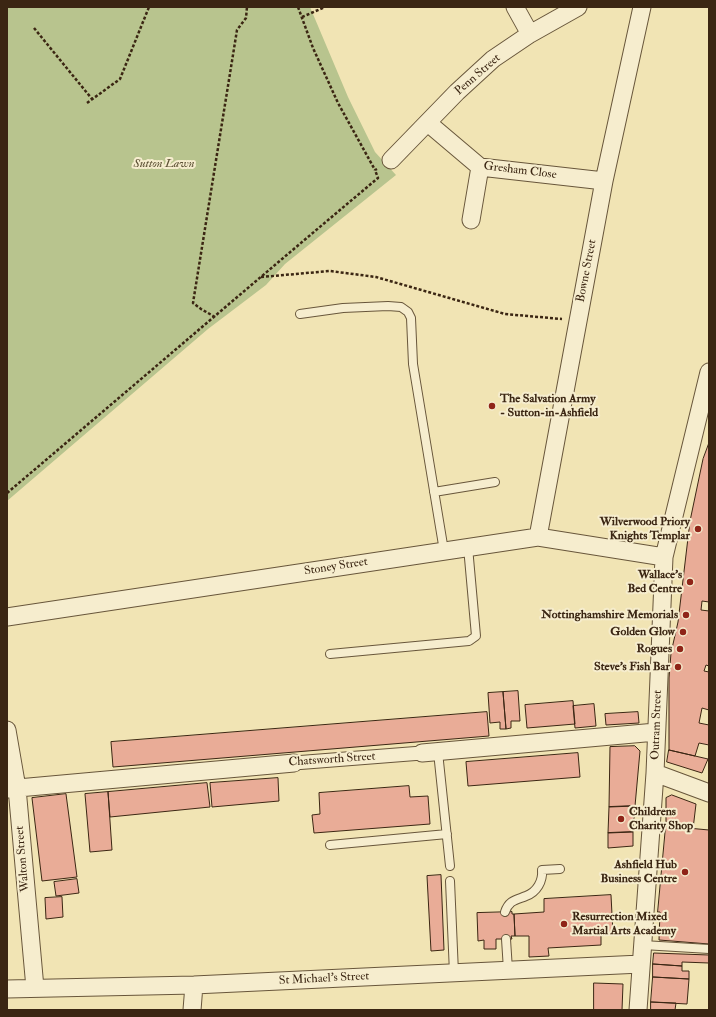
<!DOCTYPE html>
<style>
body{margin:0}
#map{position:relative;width:716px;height:1017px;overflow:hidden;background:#f1e4b4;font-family:"IM FELL Double Pica",serif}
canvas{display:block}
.frame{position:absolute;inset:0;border:8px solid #3b2613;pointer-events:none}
</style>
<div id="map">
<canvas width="716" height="1017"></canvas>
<div class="frame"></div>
</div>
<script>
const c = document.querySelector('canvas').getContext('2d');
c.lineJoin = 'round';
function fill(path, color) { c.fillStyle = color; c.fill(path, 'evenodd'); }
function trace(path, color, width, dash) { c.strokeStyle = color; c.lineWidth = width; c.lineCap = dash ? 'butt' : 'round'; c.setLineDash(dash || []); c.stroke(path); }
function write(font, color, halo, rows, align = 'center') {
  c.font = font + ' "IM FELL Double Pica",serif'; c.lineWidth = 4; c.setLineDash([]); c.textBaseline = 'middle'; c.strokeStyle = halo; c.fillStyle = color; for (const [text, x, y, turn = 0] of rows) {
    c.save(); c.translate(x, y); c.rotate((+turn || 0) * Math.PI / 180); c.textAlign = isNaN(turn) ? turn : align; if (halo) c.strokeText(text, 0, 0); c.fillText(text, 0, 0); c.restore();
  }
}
fill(new Path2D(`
 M7 7H310L348 97 375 152 396 175 285 264 266 285 208 329 7 501Z`), '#b8c48e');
const building = new Path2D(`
 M709 443V602L702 601 701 610 709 611V666L706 665 704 671 709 672V710L702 708 699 723 709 725V745L699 743 695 756 669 750V678L671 653 678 622 690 521 703 459Z
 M518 691 520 721H511V728L506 729 503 692Z
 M503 692 506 729H500V722L490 723 488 693Z
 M573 701 575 724 527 728 525 705Z
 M594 704 596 726 575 728 573 706Z
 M487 712 489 736 113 767 111 742Z
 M638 712 639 723 606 725 605 714Z
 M635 746 640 751 635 806 609 807 610 747Z
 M669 750 708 759 702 773 667 762Z
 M578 753 580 777 468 786 466 762Z
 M278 778 279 801 212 807 210 783Z
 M207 783 210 807 110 817 108 792Z
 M409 786 410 797 428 796 430 824 314 833 312 815 320 814 319 793Z
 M108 792 112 850 90 852 85 794Z
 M66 794 77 877 42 881 32 798Z
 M672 795 696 804 693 829 666 826V798Z
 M635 806 633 832 608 833 609 807Z
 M666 826 709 830V944L659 940 660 912H658Z
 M633 832V846L608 848V833Z
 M441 875 444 950 431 951 427 876Z
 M77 879 79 893 56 896 54 882Z
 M611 895 613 934 601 935V945L548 948 549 956 529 957V936H515L514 914 544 912V899Z
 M62 897 63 917 46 919 45 898Z
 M512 912V914H514L515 936H511L512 939H496V949H484V940L478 941 477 913Z
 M654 953 709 955V963L682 962V966L653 964Z
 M653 964 682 966V971H689V979L653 977Z
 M653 977 689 979 687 1004 651 1002Z
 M594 983 623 984 622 1010H594Z
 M651 1002 676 1003 675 1010H651Z`);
fill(building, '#e9ac97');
trace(building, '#3b2613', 1);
const service = new Path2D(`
 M300 314 343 308 388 306 401 307 408 312 411 318 413 364 444 551
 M434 492 495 482
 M330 654 469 641 476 636 468 547
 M438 752 450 866
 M330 845 447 834
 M450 881 454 973
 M505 912C509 900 516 900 526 896 537 892 543 881 542 870L560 869
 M506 939 508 970
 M643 945 709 949`);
const pedestrian = new Path2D(`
 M294 763 422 753`);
const minor = new Path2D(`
 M515 7 530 34
 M428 123 480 167 604 181
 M391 160 457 92 493 59 530 34 578 7
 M471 220 480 167
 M538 537 604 181 642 7
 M7 617 538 537 664 557
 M7 730 17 788 35 988
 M422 753 656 732
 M655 773 709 793
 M7 789 294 763
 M7 989 194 985 641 964
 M192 1010 194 985
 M638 1010 655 773 664 557 709 372`);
trace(service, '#68563b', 10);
trace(pedestrian, '#68563b', 15);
trace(minor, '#68563b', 19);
trace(new Path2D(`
 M298 7 313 48 338 103 375 170
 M302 17 325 7
 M34 28 92 99
 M87 103 120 79 149 7
 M261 277 330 271 376 277 505 314 562 319
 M215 317 201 309 193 303 237 30 246 18 247 7
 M7 493C131 388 254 282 378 178L375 170 377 169`), '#3b2613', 2.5, [3, 2]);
trace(service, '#f6edce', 8);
trace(pedestrian, '#f6edce', 13);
trace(minor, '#f6edce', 17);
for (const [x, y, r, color] of [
 [492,406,4,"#8f2418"],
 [698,529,4,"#8f2418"],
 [690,582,4,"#8f2418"],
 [686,615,4,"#8f2418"],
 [683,632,4,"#8f2418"],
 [680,649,4,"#8f2418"],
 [678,667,4,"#8f2418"],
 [621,819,4,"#8f2418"],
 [685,872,4,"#8f2418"],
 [564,924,4,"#8f2418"]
]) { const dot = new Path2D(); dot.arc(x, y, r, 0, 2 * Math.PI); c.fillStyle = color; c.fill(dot); trace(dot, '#f6edce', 1.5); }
write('12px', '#3b2613', '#f6edce', [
 ["Penn Street",478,75,-41],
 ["Gresham Close",520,171,7],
 ["Bowne Street",587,271,-79],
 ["Stoney Street",336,567,-9],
 ["Outram Street",657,725,-88],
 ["Chatsworth Street",332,760,-4],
 ["Walton Street",23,859,-95],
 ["St Michael's Street",324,979,-3]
]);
write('italic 12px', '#5a4e32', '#f6edce', [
 ["Sutton Lawn",164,164]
]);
write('bold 12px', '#3b2613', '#f6edce', [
 ["The Salvation Army",500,399,"left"],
 ["- Sutton-in-Ashfield",500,413,"left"],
 ["Wilverwood Priory",690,522],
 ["Knights Templar",690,536],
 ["Wallace's",682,575],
 ["Bed Centre",682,589],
 ["Nottinghamshire Memorials",678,615],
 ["Golden Glow",675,632],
 ["Rogues",672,649],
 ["Steve's Fish Bar",670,667],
 ["Childrens",629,812,"left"],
 ["Charity Shop",629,826,"left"],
 ["Ashfield Hub",677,865],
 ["Business Centre",677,879],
 ["Resurrection Mixed",572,917,"left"],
 ["Martial Arts Academy",572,931,"left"]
], 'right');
</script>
